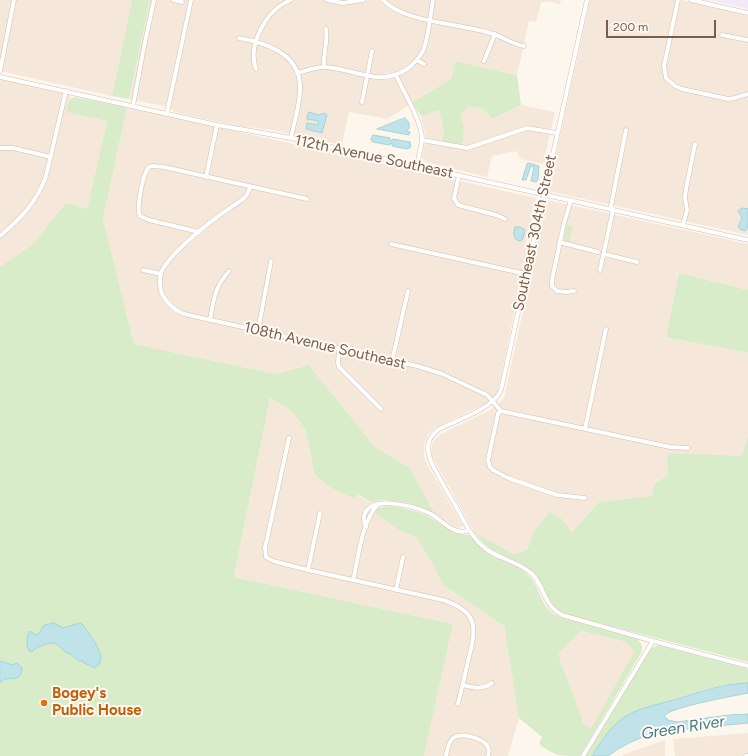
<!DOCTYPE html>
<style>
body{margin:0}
#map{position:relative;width:748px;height:756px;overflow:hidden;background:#fdf6ec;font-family:Figtree,sans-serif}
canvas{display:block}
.scale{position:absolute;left:606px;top:20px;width:110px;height:18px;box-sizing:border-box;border:2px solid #7a5c4d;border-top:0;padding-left:5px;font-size:12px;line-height:14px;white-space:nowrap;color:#7a5c4d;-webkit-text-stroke:3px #fffaf3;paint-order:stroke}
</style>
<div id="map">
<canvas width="748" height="756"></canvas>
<div class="scale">200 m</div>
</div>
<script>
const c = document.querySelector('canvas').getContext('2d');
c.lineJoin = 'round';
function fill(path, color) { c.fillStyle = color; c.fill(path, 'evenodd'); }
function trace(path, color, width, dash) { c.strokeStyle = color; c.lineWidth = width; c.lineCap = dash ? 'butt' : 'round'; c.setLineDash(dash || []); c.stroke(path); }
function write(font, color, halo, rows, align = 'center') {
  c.font = font + ' Figtree,sans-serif'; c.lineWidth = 4; c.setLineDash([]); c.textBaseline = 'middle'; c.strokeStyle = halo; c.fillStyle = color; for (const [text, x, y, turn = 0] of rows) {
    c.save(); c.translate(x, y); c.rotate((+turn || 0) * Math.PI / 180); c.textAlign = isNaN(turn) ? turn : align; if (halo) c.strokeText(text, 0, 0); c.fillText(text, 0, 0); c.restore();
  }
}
fill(new Path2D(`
 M0 0H132L112 96 0 71Z
 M150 0H561L560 4 546 1 541 3 536 22 529 21 517 75 455 61 451 79 387 119 349 112 342 145 272 130 238 126 178 113 164 106 129 99Z
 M590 0H681L748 16V235L548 191Z
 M0 79 70 95 67 112 107 121 87 209 66 204 34 243 0 267Z
 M521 105 555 112 543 164 521 159 516 151 492 156 487 177 426 162 422 158 426 137 421 116 439 110 444 131 469 106 483 109 492 119Z
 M127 107 536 198 525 247 528 248 498 390 492 399 485 404 436 427 428 434 424 444V455L426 463 463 526 462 527 456 528 435 514 410 468 375 447 309 365 275 374 134 344 103 219Z
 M547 200 748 244V290L679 273 666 336 748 353V435L742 457 668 453V475L654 484 652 496 599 502 572 532 562 519 532 534 527 550 514 554 474 532 432 456 431 450 433 442 439 435 490 410 504 398Z
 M270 398 292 411 305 429 311 458 357 495 371 502 368 507 400 531 416 537 432 563 443 585 504 626 519 718 508 756H424L453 624 234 577Z
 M581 631 626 642 634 652 591 728 582 724 579 710 560 660 559 653Z
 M748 733V756H675L673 739Z
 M665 740V756H622V755Z`), '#f5e8da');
fill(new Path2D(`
 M711 0H748V9Z`), '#f3e8fa');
fill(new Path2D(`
 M132 0H150L129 99 112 96Z
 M455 61 517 75 521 105 492 119 483 109 469 106 460 115 464 128 462 145 442 141 444 131 439 110 421 116 412 103 451 79Z
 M74 97 127 107 103 219 134 344 275 374 309 365 375 447 410 468 435 514 421 507 408 503 384 500 371 502 359 495 353 498 328 486 315 474 305 429 292 411 270 398 234 577 453 624 424 756H0V267L34 243 66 203 87 209 107 121 66 112 69 100Z
 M566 225 573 226 569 243 564 238Z
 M679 273 748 290V353L666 337Z
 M748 435V662L561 613C547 603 546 586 535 574 524 562 508 559 494 551 486 547 480 539 474 532L514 554 527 550 532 535 549 512 562 519 572 532 599 502 652 496 654 484 668 475 667 453 742 456Z
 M391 506C401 508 412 510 421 513 438 520 451 535 469 535 475 542 480 548 487 552 500 560 516 563 527 574 543 588 538 610 562 618L636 638C642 643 644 648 640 655L580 756C558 756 556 756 539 744L542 737 519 718 504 626 443 585 432 563 416 537 400 531 374 512 380 507ZM581 631 626 642 634 652 591 728 583 724 579 710 560 660 559 653Z
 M659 645 748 669V683L729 684 709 688 632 713C615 722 602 741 592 756H584L651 648Z`), '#d8ecc9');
const water = new Path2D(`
 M309 112 319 115 324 113 327 115 322 133 306 129 307 123 317 125 319 121 307 119Z
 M405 118C410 122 411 126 407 131L410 132 409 135 377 129Z
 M373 135 390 138 391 141 393 139 410 142 411 147 407 149 392 146V143L389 145 373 142 371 140Z
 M529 163 539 166 538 180 536 182 531 181 534 167 531 166 526 180H522L527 164Z
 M743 208 748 209V227L745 231 740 229 738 227 742 218 738 211Z
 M515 227H520L525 230 523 239 520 241C513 240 513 232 515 227Z
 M54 623 63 628 80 623 83 625C89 634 112 661 94 668L89 665 84 663 83 661H79L69 653 65 652C58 645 56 641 46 644 40 647 37 646 32 652L29 651C26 645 26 636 30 631L36 635 39 634 43 626Z
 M0 661 13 665 17 663 22 668C21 683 12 676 3 680L0 683Z
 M748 683V693C734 696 670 707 664 716L668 720 677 722 729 715 748 714V723L664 731 650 734 631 742 618 749 608 756H592C599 745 607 731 618 722 634 708 657 705 677 699 703 691 720 684 748 683Z`);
fill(water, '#bfe3e8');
trace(water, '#a5d3da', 1);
const minor = new Path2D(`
 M173 0 182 2
 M327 0 343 3 363 0
 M383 0C405 23 459 23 490 33 502 36 511 44 524 46
 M587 0 501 390C493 409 457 420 439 429 425 440 426 449 432 464 440 479 449 495 458 510 465 523 473 540 486 549 500 559 519 562 532 574 545 587 543 605 562 615L653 641 748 666
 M678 0 664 66 666 78 675 86 682 89 728 99 735 98 748 94
 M691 0 748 13
 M722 35 748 40
 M239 38C266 43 299 53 300 86 301 103 294 121 291 138
 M417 60 424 64
 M484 61 495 34
 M324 67C323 54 328 42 326 29
 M256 69C247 44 267 9 291 0
 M0 71 14 0
 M297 73C306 71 315 67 324 67 354 68 378 88 407 69 414 64 419 58 423 51 429 36 430 16 433 0
 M396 75C403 91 422 122 422 138 422 147 418 157 417 166
 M0 77 217 125 291 138 748 240
 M362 102 372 51
 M133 106 144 47 154 0
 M167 113 191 0
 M422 140 467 148 527 128 557 133
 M0 148H13L51 157
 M459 175 454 198 458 205 496 215 505 219
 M206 177 217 125
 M250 187C246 201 240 200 230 208 212 220 168 254 161 273 159 279 160 289 162 294 167 304 174 310 184 314L417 366 440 373 487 395 501 411
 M571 200 564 223 552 280V286L557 291 567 292 574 291
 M683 225 687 210 685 198 686 189 695 144
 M199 232 149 220 140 216C136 208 143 173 149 167L153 166 164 167 307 199
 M0 236C20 219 37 202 46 176L66 91
 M559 242 598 252
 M391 244 526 274
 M604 254 637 262
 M143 270 161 274
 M600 270 613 210 611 206 626 130
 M210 320C214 299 214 288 229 271
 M258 331 271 261
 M339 349 338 363 339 367 381 409
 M392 361 408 291
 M501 411 670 447 688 448
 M501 411 498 414 488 460 490 467 493 470 508 478 557 495 585 498
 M585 429 606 329
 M289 438 265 548 266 557 273 561 308 570 443 600C480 612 476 629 468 661 465 676 461 690 458 704
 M366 527C363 521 363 514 368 509 379 497 418 507 431 514 442 520 455 537 469 530
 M308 570 320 513
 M353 580C359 555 361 525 377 505
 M396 590 403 557
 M463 685C474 688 482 690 492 683
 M446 756C447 750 448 742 453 738 461 732 483 738 488 747 489 750 489 753 488 756
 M583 756 653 641
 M746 756H748`);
trace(minor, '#d1beb0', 5);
trace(minor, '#fff', 4);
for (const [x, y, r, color] of [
 [44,703,4,"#e8710a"]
]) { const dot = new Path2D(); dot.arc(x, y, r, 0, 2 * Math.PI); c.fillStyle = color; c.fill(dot); trace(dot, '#fffaf3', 1.5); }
write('15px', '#7a5c4d', '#fffaf3', [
 ["112th Avenue Southeast",374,157,12],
 ["Southeast 304th Street",535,233,-78],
 ["108th Avenue Southeast",325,346,13]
]);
write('bold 15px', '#c56008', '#fffaf3', [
 ["Bogey's",52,694],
 ["Public House",52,711]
], 'left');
write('italic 16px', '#437c86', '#fffaf3', [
 ["Green River",683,728,-9]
]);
</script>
